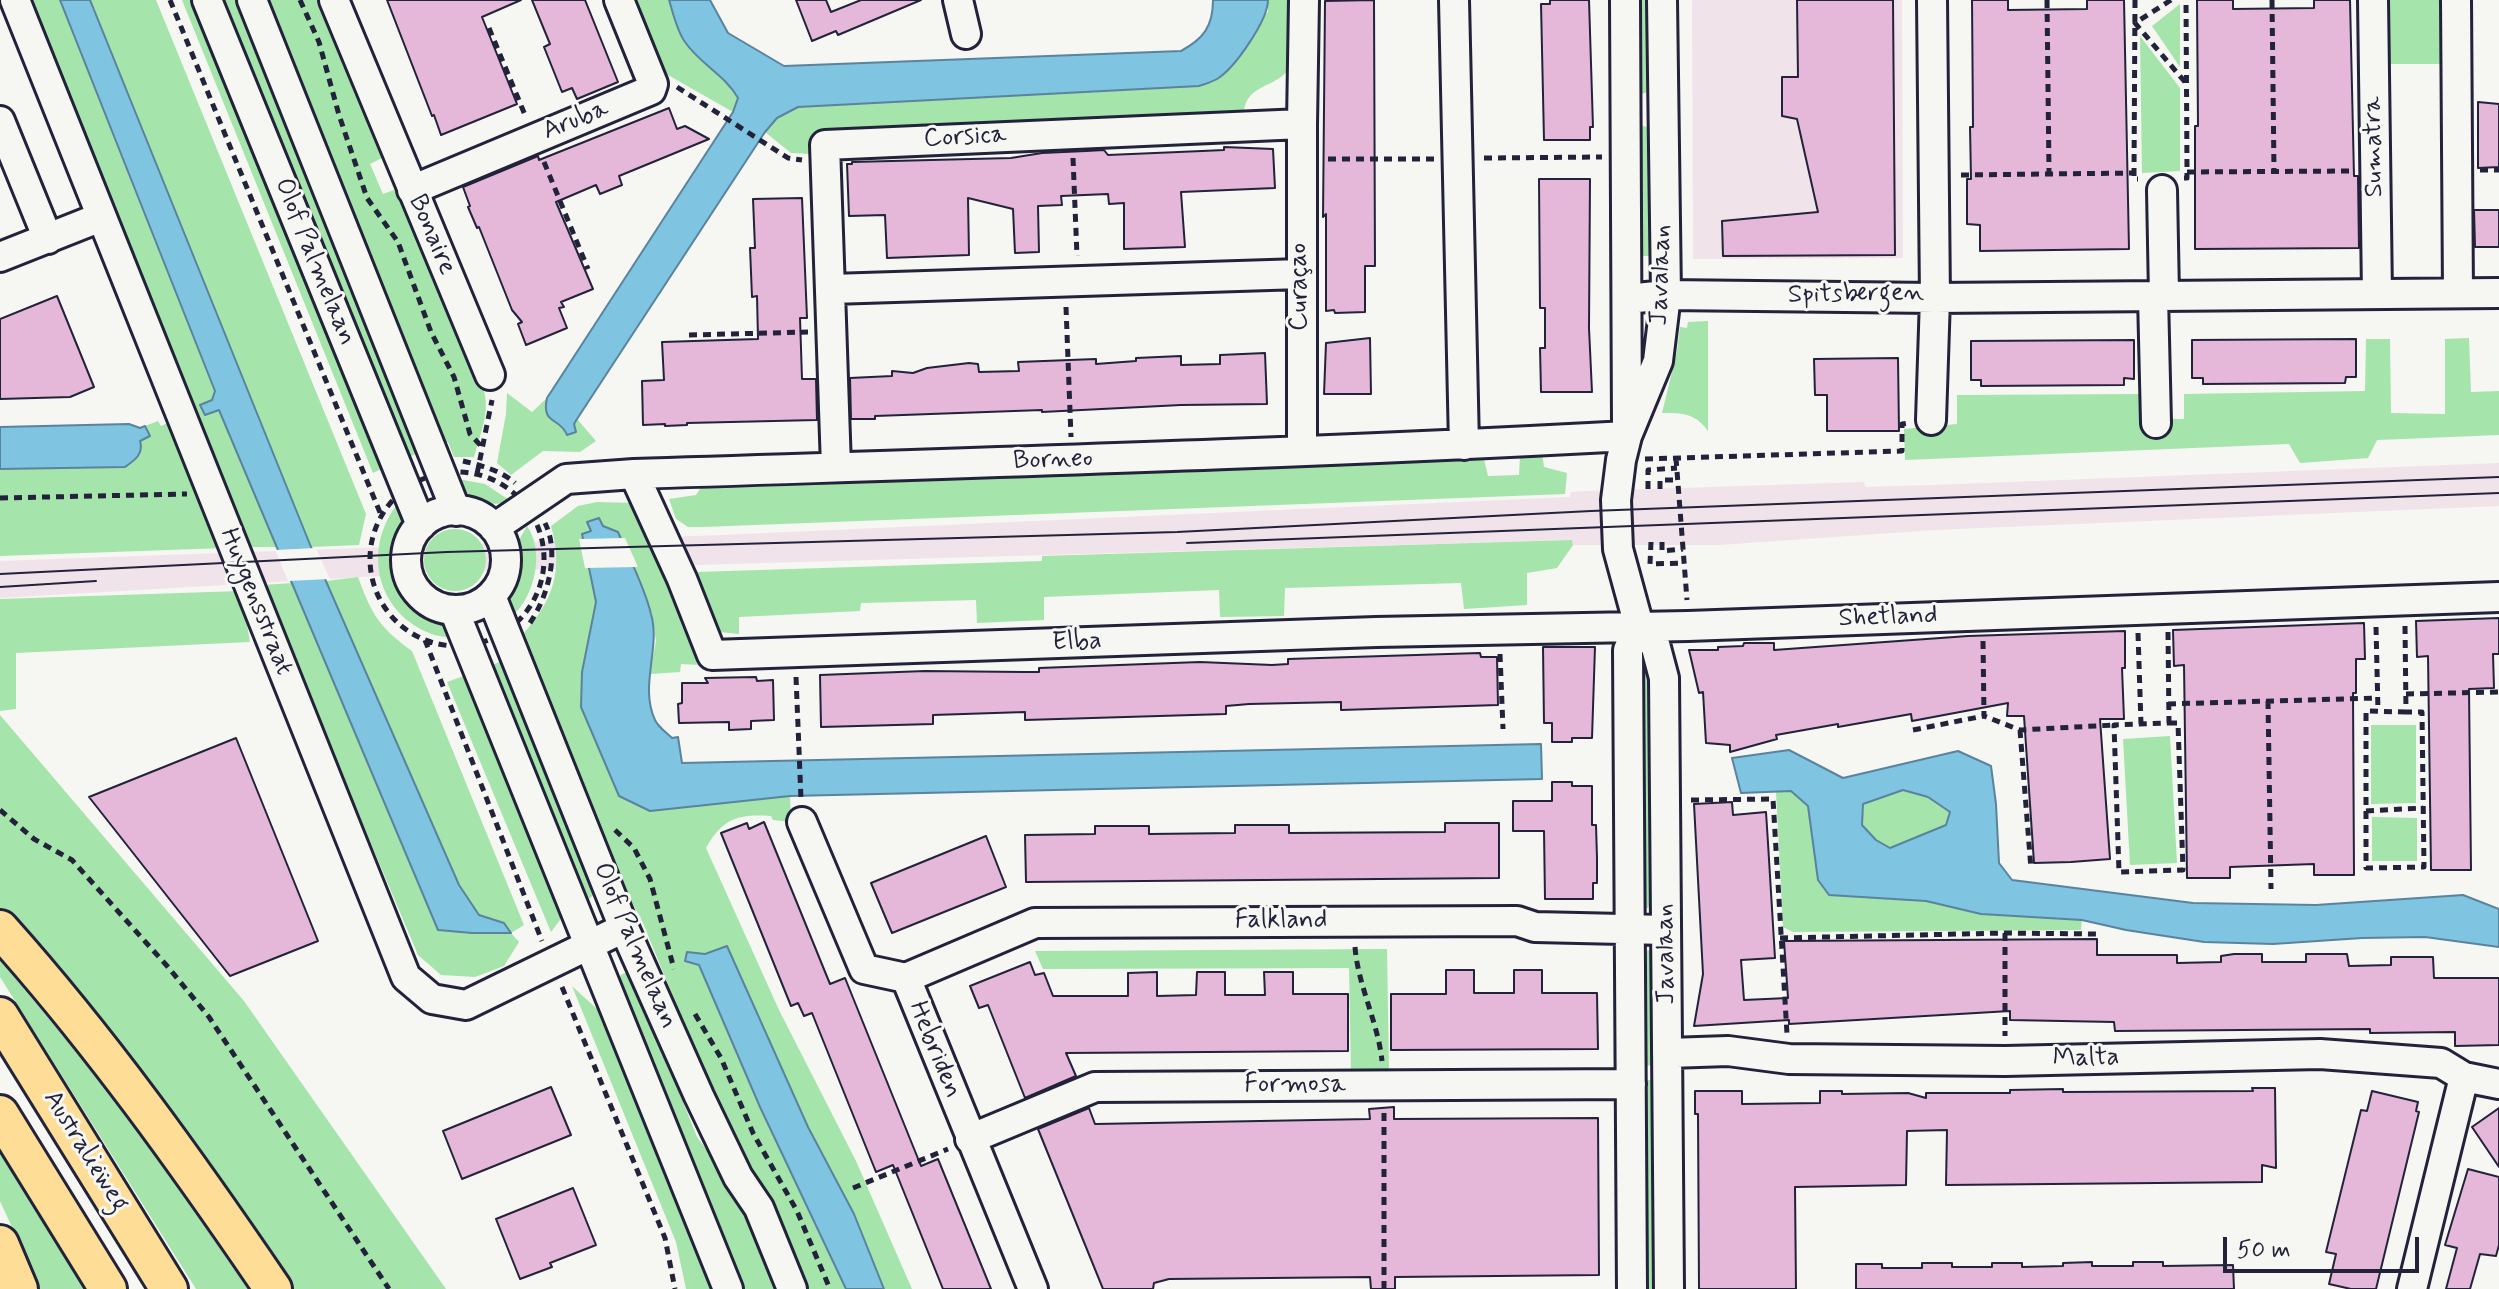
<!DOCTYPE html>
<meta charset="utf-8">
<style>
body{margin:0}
#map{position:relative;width:2499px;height:1289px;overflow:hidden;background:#f6f6f2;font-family:Mynerve,sans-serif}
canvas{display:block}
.scale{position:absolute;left:2223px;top:1237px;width:196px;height:36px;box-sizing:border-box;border:4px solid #22223b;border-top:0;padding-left:10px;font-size:24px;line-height:28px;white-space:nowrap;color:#22223b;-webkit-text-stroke:6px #f6f6f2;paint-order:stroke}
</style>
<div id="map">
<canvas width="2499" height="1289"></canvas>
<div class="scale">50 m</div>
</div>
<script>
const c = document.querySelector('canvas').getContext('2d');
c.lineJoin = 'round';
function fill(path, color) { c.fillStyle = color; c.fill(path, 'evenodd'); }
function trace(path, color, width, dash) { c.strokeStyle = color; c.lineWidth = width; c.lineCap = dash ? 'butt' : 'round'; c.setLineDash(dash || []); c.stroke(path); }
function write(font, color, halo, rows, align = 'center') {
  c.font = font + ' Mynerve,sans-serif'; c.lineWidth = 6; c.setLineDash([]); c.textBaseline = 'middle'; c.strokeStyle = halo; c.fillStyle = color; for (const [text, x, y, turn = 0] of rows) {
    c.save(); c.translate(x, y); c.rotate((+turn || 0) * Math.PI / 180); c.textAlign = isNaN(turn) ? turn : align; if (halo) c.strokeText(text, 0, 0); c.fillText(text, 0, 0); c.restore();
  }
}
fill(new Path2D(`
 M1692 0H1902L1903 258 1693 259Z
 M2499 463V506L1935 530 1719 545H1573L1572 540 449 572 0 598V561L722 535 1570 497 1571 492 1589 491 1864 482 1865 487 1933 485Z`), '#f1e3ea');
fill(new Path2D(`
 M31 0H60L215 392 212 400 201 405 219 410 278 547H248Z
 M90 0H156L366 514 359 545 311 547Z
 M182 0H201L387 466 373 473Z
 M217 0H244L422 451 403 460Z
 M258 0H322L386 156 370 164 383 194 399 188 473 370C496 400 483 424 474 457H454L448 442 441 445Z
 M632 0H668C673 13 677 31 685 42 700 64 724 75 738 98L733 112 661 71Z
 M1268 0H1296C1295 19 1298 46 1291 64 1281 90 1242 81 1244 118L816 142 810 154 791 153 765 132 777 118 798 107 1199 86 1268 12Z
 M1631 0H1653L1650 91 1639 95Z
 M2383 0H2447V64H2384Z
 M2180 4V67L2152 26Z
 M2140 36 2180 88V171L2142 173Z
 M1640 125 1650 128 1653 256H1634L1636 127Z
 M1707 321H1708V431C1695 413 1683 413 1662 413L1677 351 1680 327 1687 328 1688 322Z
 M2469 338 2471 392 2499 391V435L2377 440 2368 458 2300 463 2289 444 1905 460 1904 429 1957 424V395L2144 394V419H2184V394L2365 391 2366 339H2390L2391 413 2445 414V339Z
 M507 393 532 412 547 398 545 408 557 424 564 428 574 424 577 419 596 441 580 452 543 451 511 475 497 463 506 414Z
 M158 421 161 426 172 421 224 548 0 556V469L125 467 139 441 150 436 145 426Z
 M1542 453 1544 467 1567 473 1565 494 702 527H688L676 519 669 499 696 495 704 483 1483 455 1488 476 1519 475 1520 454Z
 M458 479 485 484 509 500V502C484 507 473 502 457 482Z
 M399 502 403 521 395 537 389 560 396 585 423 614 439 620 453 638C445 637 436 636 429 633 374 610 363 546 399 502Z
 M597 502 633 503 699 665 681 664 680 672 650 674 656 641 652 614 599 518 587 522 591 531 582 535 596 602 588 640 581 707 600 747 650 811 790 796 791 822 773 820 771 816C738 814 723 818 706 848L779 1010 856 1161 912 1289H884L854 1214 808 1127 727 946 705 954 687 952 699 964 760 1107 846 1289H803L736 1151 643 923 603 849 523 654 530 651 523 634C553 601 564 569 551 526L578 506Z
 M527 526C545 552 535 597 511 617L508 614V595L516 565 515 547Z
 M424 560a31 31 0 1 1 62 0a31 31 0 1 1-62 0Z
 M1572 540 1573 545 1557 568 1527 573V605L1464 609 1461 583 1285 588 1284 616 1220 617 1219 590 1044 597V620L977 623 976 600 861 603 860 611 739 617V634L720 632 697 572 1042 561V556Z
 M358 577C372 615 379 627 412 651L524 925 511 933 519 942 504 966 475 977 441 975 418 955 262 585 293 583 438 929 504 923 479 915 459 885 326 581Z
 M241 591 250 642 16 653V709L0 711V599Z
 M506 659 597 892 583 904 488 667Z
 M1649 664 1655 734 1656 890 1648 908H1641L1636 666Z
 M469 674 563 898 560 920 551 932 447 682Z
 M0 715 244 1001 446 1289H291L181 1128 0 922Z
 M2371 725H2416V803L2371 804Z
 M2170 736 2177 863 2130 865 2123 739Z
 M1903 790 1928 797 1950 812 1946 825 1890 849 1876 840 1862 825 1863 804Z
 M1791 791 1808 806 1818 879 1829 895 1926 901 1981 914 2082 920 2081 930 1793 932 1783 927 1776 792Z
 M2372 817 2417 818V861H2372Z
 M1387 949 1389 1071 1351 1072 1349 968 1043 969 1035 951Z
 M1642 950 1655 951 1658 1065 1639 1066Z
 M0 960 122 1107 248 1289H196L0 977Z
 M624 973 633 977 697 1137 740 1195 782 1289H741L617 978Z
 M572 986 597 1009 710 1289H686L676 1242Z
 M1639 1080H1658L1660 1289H1640Z
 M0 1148 85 1289H40L0 1201Z`), '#a5e4ab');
const water = new Path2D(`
 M60 0H90L311 547 459 885 479 915 504 923 511 933H472L438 930 219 410 205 415 200 405 212 400 215 391Z
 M669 0H710L728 33 784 66 1181 51C1203 39 1213 27 1213 0H1268C1268 20 1235 68 1217 79 1212 82 1205 84 1199 86L798 107 777 118 765 132 577 419 574 424 576 432 567 435C560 417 541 425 547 398L733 112 738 98C725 75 700 64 685 42 677 31 673 13 669 0Z
 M129 424 140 428 145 426 150 436 140 441C144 454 135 460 125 467L0 469V427Z
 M599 518 603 526 618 532C629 558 644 585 651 614 661 648 639 686 655 720 658 727 667 733 672 738L678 737 682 763 1541 744 1542 779 790 796 650 811 619 796 581 707 582 672 596 602 582 534 591 531 587 522Z
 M1789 750 1843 778 1958 751 1991 766 1996 804 1999 863 2012 880 2193 903 2316 905 2463 895 2499 909V947L2425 937 2362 938 2273 944 2204 942 2126 930 2082 920 1981 914 1926 901 1829 895 1818 880 1808 806 1791 791 1741 793 1732 758ZM1903 790 1928 797 1950 812 1946 825 1890 848 1876 840 1862 825 1863 804Z
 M727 946 808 1127 854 1214 884 1289H846L760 1107 699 965 685 961 687 952 705 954Z`);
fill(water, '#7fc4e0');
trace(water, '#5a839e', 2);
fill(new Path2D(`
 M625 538 638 567 585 568 579 539Z
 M316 548 330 579 288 581 275 550Z`), '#f6f6f2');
const building = new Path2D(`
 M387 0H521L482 17 517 104 441 135 434 115 432 116Z
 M532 0H585L618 82 577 99 572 88 562 92 544 47 550 44Z
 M796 0H826L831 12 861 0H921L838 35 836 31 812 41Z
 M1374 0 1375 266H1365V312L1335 313 1334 310 1326 311V214L1323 217 1325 1Z
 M1550 0H1589L1593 127H1590V140H1544L1541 4H1550Z
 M1797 0H1893L1895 255 1723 256 1722 221 1818 212 1797 119 1782 116V77H1798Z
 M1972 0H2008V10L2087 9V0H2124L2129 249 1980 251V225L1967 224V179H1971L1970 127H1973Z
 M2197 0H2233V9L2314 8V0H2350L2354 176H2358L2359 248 2195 249V126H2198Z
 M2478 102 2499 104V167L2478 168Z
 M669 108 677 129 685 126 709 139 619 176 622 185 600 194 596 185 556 202 593 289 561 302 564 307 559 308 567 328 526 345 518 324 522 322 512 310 479 227 477 228 468 207 470 206 463 187 538 156 539 160Z
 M1224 147 1273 149 1275 188 1181 192 1185 247 1124 249V203L1109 204 1108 194 1061 196 1062 205 1038 206 1039 252 1015 253 1013 209 968 198 969 255 887 258 885 215 849 216 847 164H852V162L1011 158 1042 153 1086 151 1104 150 1108 155 1202 151 1224 150Z
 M1539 179H1590L1589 328 1592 392H1541L1540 348H1545V308H1540Z
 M802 198 807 318H800L802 379H816L817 420 687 423V425L665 426V424L643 425 642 381 664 380 662 342 758 339 757 296 752 297 750 248H755L753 199Z
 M2474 210H2499V247H2475Z
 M57 296 94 387 70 397 0 399V319Z
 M1370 338 1371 394H1324L1326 343Z
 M2356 339V377H2346L2345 383 2203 384V378H2192V340Z
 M2134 340V379L2124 378V385L1981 386V380H1971V341Z
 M1265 353 1267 404 1181 405 1042 412V410L875 416V419H851L850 378 892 376V371L913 373 927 368 969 363 978 364 979 372 1019 371 1018 362 1096 359V364L1136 361V358L1181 356V365L1220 364V355Z
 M1898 358 1899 431H1827V395H1815L1814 359Z
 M2499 618V654H2493L2494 688 2469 689 2471 870H2431L2428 656 2417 657 2416 621Z
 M2364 623 2365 659H2356V693H2353L2354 875H2314V864L2230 867V878H2187L2184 665 2174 666 2173 630Z
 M2125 631V668H2122L2124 719H2100L2110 859 2071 862 2034 863 2024 716H2007L2008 703 1912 721 1911 714 1838 727V724L1776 735 1777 739 1730 752V745L1706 743 1703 692 1699 693 1689 650H1718V647L1743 646 1744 643H1774V650L1968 636Z
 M1543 647H1595L1592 738H1572V742H1552V723H1544Z
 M1480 653 1481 657H1497L1498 705 1341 710V702L1249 704 1226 706V714L1025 720V712L933 715V724L821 727 820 675 925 671 1024 672H1039V668L1200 662 1272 665 1288 664V659Z
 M756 677 757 681 773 680 774 720 751 721V729L729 730V722L679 723 678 704 682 703V683H708L705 678Z
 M236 738 318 941 230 976 89 797Z
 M1552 782H1572V786H1592V825H1596L1597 858V883H1593V899H1545L1544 831H1513V801H1552Z
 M1732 802 1733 815 1766 812 1768 843 1775 958 1741 960 1744 1000 1788 998 1784 941 2097 939V955H2177V963L2221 962V956L2234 954H2262V962H2306V954H2347L2349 966 2391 965V957H2433L2434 978H2499V1045L2455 1046V1032L2370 1033V1029L2115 1031 2114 1022 2010 1020V1011L1789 1024V1020L1694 1026 1703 974 1694 804Z
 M764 822 830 984 845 978 921 1166 938 1159 991 1289H943L893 1165 876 1172 812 1013 804 1016 798 1003 791 1006 721 833 747 823 749 829Z
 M1445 823H1499V878L1026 882 1025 835 1095 834V826H1149V834L1235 833V825H1289V833L1445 832Z
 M986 836 1006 887 892 933 871 883Z
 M1030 962 1035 975 1044 973 1053 996H1128V973L1157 972V996L1196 995 1197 972H1225V995H1265L1264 972H1293V994H1348V1051L1066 1053 1076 1076 1025 1098 988 1005 979 1008 970 986Z
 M1446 970H1474V993H1514V970H1542V993H1597L1598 1049 1391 1050V994H1446Z
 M551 1087 571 1135 462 1179 443 1131Z
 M2252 1088H2275L2276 1168 2262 1165V1182L1946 1185 1947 1130 1907 1131 1906 1185 1795 1187 1796 1289H1699L1698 1114H1695V1091H1742V1104L1820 1103V1091H1842V1094L1908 1093 1926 1098V1093H2010V1090L2063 1089V1092L2253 1091Z
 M2372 1091 2418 1102 2416 1111 2419 1112 2376 1289H2351L2329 1284 2336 1254 2326 1252 2361 1110 2367 1111Z
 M1394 1107V1119L1598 1118 1599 1275 1395 1277V1289H1371L1370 1277 1169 1279 1154 1283 1153 1289H1103L1038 1129 1089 1108 1095 1124 1370 1119 1369 1109Z
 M2499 1108V1167L2472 1127Z
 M2468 1169 2499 1177V1245L2496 1256 2480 1254 2470 1289H2446L2457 1248 2445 1245Z
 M573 1188 596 1245 550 1263 552 1267 520 1279 496 1219Z
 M2092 1262V1266H2133V1262H2163V1266L2233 1265 2234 1289H1856V1264H1882V1268H1922V1263H1952V1267H1992V1263H2022V1267L2063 1266V1263Z`);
fill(building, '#e5b7d9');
trace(building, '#22223b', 2);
const minor = new Path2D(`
 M15 0 406 977 432 999 466 1005 624 928
 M207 0 421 525
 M252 0 456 511
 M334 0 490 375
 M958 0 966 34
 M1454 0 1464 445
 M1625 0 1627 423
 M1662 0 1666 295 1658 361 1627 436 1621 460 1616 500 1618 549 1639 626 1655 644 1664 678 1669 1289
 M2373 0 2377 294
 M2456 0 2458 293
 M0 121 48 239
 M1302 124V450
 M412 190 651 90 653 84 619 0
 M2162 190 2164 296
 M0 257 101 217
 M832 289 1301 274
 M2153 296 2156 423
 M1627 299 1666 295 1935 298 1932 0
 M1931 420 1935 298 2499 293
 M836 467 825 145 1302 124 1304 0
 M634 474 682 579 712 655 1376 632 1688 626 2499 597
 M406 560a50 50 0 1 1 100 0a50 50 0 1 1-100 0Z
 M494 528 566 479 634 474C965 463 1296 454 1627 436
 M491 596 624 928 699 1096 738 1177 759 1208 792 1289
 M454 610 728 1289
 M802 822 864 969 906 978 1033 1289
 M906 978 1035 923 1517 921 1535 927 1666 930
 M1669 1053 1728 1051 1789 1059 2005 1061 2320 1054 2441 1063 2464 1077 2499 1084
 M970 1139 1095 1087 1631 1084
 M1632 1289 1628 650 1639 626
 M2412 1289 2464 1077`);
const major = new Path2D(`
 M0 929C101 1042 188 1164 273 1289
 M0 1016 169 1289
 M0 1114 108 1289
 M0 1244 19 1289`);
trace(minor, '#22223b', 34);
trace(major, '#22223b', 42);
trace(new Path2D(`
 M170 0 381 515
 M300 0 319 42 339 115 367 198 398 242 431 332 454 377 470 434 482 447
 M2047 0 2049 172
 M2135 0 2134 173V179H2138
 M2171 0 2135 23 2185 82
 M2272 0 2274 171
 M489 28 525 115
 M677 87 788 158 802 160
 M1073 158 1077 256
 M1484 158 1602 157
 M1328 159H1434
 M544 162 588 269
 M2480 170H2499
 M2187 172 2351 171
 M1961 175 2134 173
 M2184 178H2187V172L2186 0
 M1066 307 1071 437
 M689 335 808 332
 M1676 458 1687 600
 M1645 459 1902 451V424L1909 423
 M463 461C480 465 502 471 515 483
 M370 559a87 87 0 1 1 174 0a87 87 0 1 1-174 0Z
 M477 474 492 400
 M1648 489V470L1677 468
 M1660 489V480H1678
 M0 498 187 494
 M1651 542 1650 564 1684 563
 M1662 542V551L1683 549
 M530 623C548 596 560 553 545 523
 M2405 626 2406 712H2422L2424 867 2366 868V711L2406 712
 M2376 627 2378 711
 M2168 632 2169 723
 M2138 633 2141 724
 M425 640 542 941
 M1983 641 1984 716 2020 730 2114 725
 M1500 654 1503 729
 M796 677 801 799
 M2406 694 2499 692
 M2268 701 2271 889
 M2168 704 2377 698
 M2169 723H2178L2183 870 2119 872 2114 725Z
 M1913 730 1984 716
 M2020 730 2031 869
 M1691 800 1773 799 1787 1034
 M0 810 34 839 72 860 168 967 209 1017 389 1289
 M2366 811 2423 808
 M615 830 634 848 650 879 674 969
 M2005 933V1036
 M1780 938 2005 933 2098 934
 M1355 947C1358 986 1378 1022 1382 1061
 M562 987 665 1238 675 1289
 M695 1014 721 1058 753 1133 797 1211 830 1289
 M853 1188 948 1149
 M1384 1289V1111`), '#22223b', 5, [8, 6]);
trace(minor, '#f6f6f2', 28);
trace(major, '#fedd96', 36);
trace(new Path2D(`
 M1187 543 2499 493
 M0 574 447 552 1177 532 1591 511 2499 477
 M0 587 96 581`), '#22223b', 2);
write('26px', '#22223b', '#f6f6f2', [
 ["Aruba",576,121,-22],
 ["Corsica",965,138,-3],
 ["Sumatra",2375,147,-91],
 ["Bonaire",431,235,67],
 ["Olof Palmelaan",314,262,68],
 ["Javalaan",1662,275,-88],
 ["Curaçao",1301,287,-90],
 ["Spitsbergen",1856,295,-1],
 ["Borneo",1053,461,-2],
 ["Huygensstraat",255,602,68],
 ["Shetland",1888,618,-2],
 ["Elba",1077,643,-2],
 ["Falkland",1281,922],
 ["Olof Palmelaan",634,946,67],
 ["Javalaan",1667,954,-91],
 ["Hebriden",934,1050,68],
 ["Malta",2086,1059,-1],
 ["Formosa",1295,1086],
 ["Australiëweg",85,1152,58]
]);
</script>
